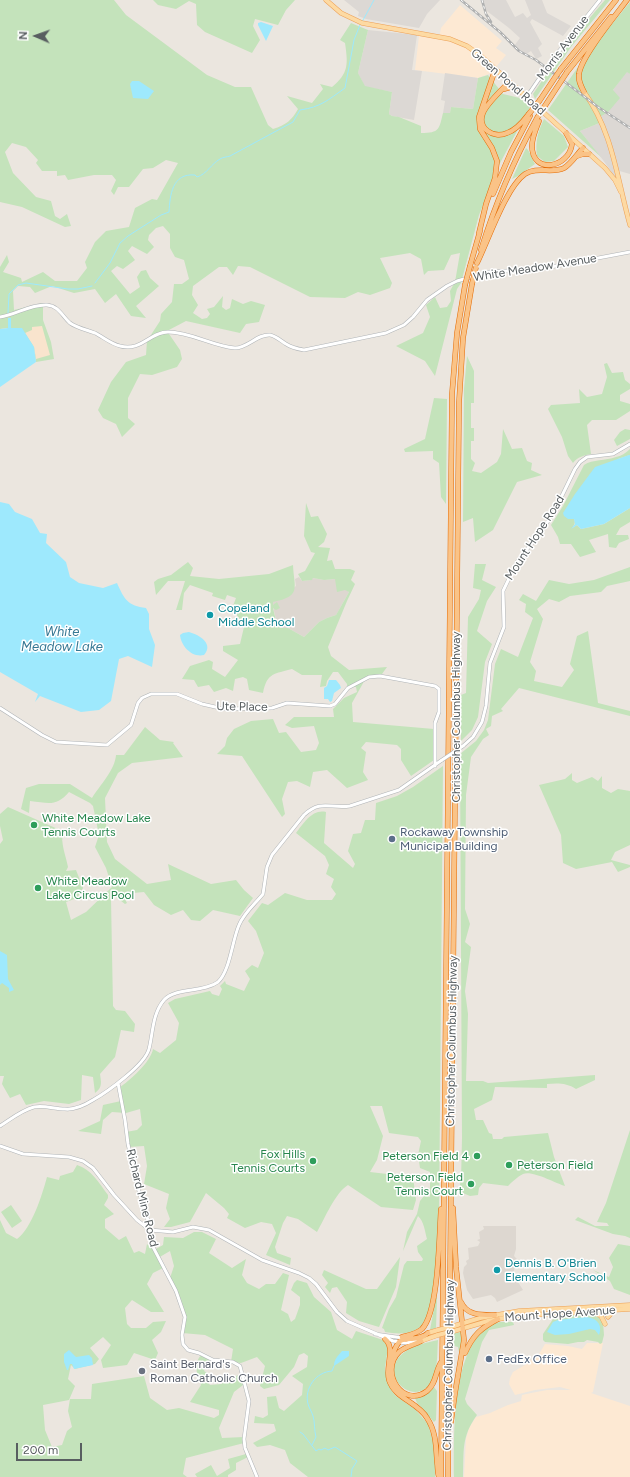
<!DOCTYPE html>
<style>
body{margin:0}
#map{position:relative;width:630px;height:1477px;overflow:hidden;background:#ebe6df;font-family:Figtree,sans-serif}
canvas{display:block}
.north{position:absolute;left:16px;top:16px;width:40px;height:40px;-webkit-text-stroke:3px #fff;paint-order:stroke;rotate:272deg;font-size:11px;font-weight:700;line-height:16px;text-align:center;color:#585e60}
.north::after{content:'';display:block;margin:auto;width:14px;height:18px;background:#585e60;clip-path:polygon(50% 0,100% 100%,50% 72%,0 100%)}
.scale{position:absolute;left:16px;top:1443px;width:66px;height:18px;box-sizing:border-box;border:2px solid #585e60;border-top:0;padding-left:5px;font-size:12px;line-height:14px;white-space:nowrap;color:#585e60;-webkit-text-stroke:3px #fff;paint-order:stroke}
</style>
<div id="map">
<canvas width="630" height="1477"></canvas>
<div class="north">N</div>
<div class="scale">200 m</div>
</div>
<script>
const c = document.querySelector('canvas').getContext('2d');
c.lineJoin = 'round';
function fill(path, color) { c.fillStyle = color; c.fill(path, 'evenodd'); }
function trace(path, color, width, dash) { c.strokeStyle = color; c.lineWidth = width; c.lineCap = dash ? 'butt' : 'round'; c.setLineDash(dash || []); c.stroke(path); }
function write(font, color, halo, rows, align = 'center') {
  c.font = font + ' Figtree,sans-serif'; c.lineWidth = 3; c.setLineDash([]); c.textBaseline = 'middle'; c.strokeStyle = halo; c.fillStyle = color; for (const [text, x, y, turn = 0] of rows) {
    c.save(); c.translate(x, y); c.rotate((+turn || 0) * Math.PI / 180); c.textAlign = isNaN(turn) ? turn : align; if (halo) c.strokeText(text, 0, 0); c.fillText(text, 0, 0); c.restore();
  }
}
fill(new Path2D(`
 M460 5 502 41 496 48 506 55 491 73 478 78 415 70 419 36 439 39 441 28Z
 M587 1343H603L593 1392 591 1393 630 1406V1477H464L466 1439 469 1428 476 1417 490 1413 508 1405 521 1401 522 1395 531 1393 547 1390H571L560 1387 535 1390 515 1395 509 1384 510 1378 513 1372 525 1365 539 1354 545 1344 568 1346 582 1349Z`), '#fde9d3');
fill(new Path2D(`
 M344 0H440L427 14 419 28 366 19 358 16 359 12Z
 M480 0H506L515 17 523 13 527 18 531 15 525 0H542L547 13 571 26 563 36 532 19 530 22 542 44 538 48 542 56 536 59 531 51 525 55 514 46 520 38 509 28 483 8Z
 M368 30 417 35 412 70 422 71 414 120 392 116 389 114 392 92 365 87 358 73Z
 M627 71 630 74V174L616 170 618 181 603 160 580 131 602 122 600 117 613 90Z
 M445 73 478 78 473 109 451 107 450 113H443L445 101 441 100Z`), '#dcd8d4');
fill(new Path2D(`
 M299 577 302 581 311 580 313 578 324 580 335 579 349 592 336 615 327 618 319 622 304 637 288 628H281L277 625 273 606V602L296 586 295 579Z
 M483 1226H516V1249L514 1256 517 1259 513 1274 523 1290 497 1302 495 1298 491 1295 473 1299 467 1290 463 1273 464 1267 467 1264 466 1261 469 1259 468 1248 478 1246 480 1242 477 1240 480 1239 479 1232 484 1229Z`), '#ddd7d0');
fill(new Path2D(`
 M0 0H114L126 15 207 75 235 87H251L268 125 273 129C286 125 292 120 298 109L287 96 312 103 323 89 320 84 332 87C349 73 348 64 345 43L340 40 351 23 368 30 358 73 365 86 392 92 389 114 392 116 399 117 421 126V133C440 133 439 129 443 113H450L451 107 473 109 478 78 488 75 503 94 520 98 530 107 499 165 479 215 461 283 457 289 435 376 425 361 396 346 423 333 430 317 426 305 435 297 440 308 447 307 451 301 450 291 455 282 460 253 451 255 444 270 428 271 424 275 421 259 410 253 380 258 392 283 390 288 370 295 358 292 345 298 310 297 250 267 238 266 233 275 227 267H219L193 286 192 295 198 305 193 313 202 319 207 318 210 314 207 309 214 307 223 296 222 307 226 310 230 308 232 299 243 304 251 301 265 305 259 322 246 324 240 333 186 321 167 331 180 350 182 359 177 367 152 375 140 374 128 398V418L135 424 122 437 116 424 103 418 98 410 111 382 126 362 146 355 147 341 160 321 161 314 172 302 174 284H182L189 279 184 260 175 257 170 248V234L163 226 156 228 149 235 148 240 154 247 147 254 132 246 128 251 135 260 123 269 117 266 111 271 130 294 140 287 137 277 141 271 146 270 150 278 159 286 136 306 146 318 131 316 116 294 105 303 95 289 74 293 52 286 35 293 30 287 18 286 13 291 14 310 43 303V320L51 342 54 359 36 362 34 347 11 328V319L8 318V328L0 329V267L7 255 9 262 3 272 21 278 22 282 43 272 55 281H77L87 268 85 262 95 242 106 231 129 227 135 208 152 199 157 200 178 163 166 160 153 168 143 169 129 187H118L114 195 111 191 116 180 112 175H94L68 180 65 175 57 176V171H42L36 163 38 160 26 147 12 143 5 152 13 173 36 197 51 201 55 216 60 219 67 214 71 226 65 227 22 207 0 202Z
 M153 0H295L286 10 278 25 255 19 253 26 260 40 252 53 205 32 197 25 196 4 189 1 176 9 158 5Z
 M605 0H610L571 47 535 99 533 94C555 61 579 30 605 0Z
 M630 2V74L627 72 613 90 620 98 609 111 600 117 602 122 580 131 601 157 548 110 585 57Z
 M544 119 564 136 568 147 554 161 545 162 537 156C535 142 538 131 544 119Z
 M526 148C530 151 532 159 535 164L518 176 512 179Z
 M467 356 474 371V403H471V428H474V441H471V459L475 463 472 471 481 473 497 462 501 454 503 429 512 449 522 448 527 461 532 463 531 470 542 475 517 482 493 530 475 542 473 518 463 522 464 389Z
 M607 363 612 373 623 372 625 380 630 384V389L620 395V401L630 404V411L616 420H592L587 425 591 454C585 455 577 457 573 463L568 456 562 437 548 409 551 405 580 403 579 389 587 397 602 394 607 377 604 364Z
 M434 398 447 399 446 504 441 497 439 463 433 459V451L405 452 404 449 425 439Z
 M625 429 630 430V439L617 446 614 440 620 432Z
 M630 449V455L618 459 572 519H574C576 523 574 525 572 528L577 525 581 529 604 524 630 508V522L620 528 616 535H628L629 539 619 543 616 548 609 547 608 534 589 540 596 552 580 557 571 544H560L558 537 551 525 563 506 584 465C593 459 605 461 616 457 621 456 626 453 630 449Z
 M306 503 311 517 318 516 327 534 324 542 318 547 330 548 327 561 332 560 335 569H350L355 571 351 580 355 584 347 601 328 647 331 656 349 670 387 667 382 674 367 676 352 703 353 722 434 729V760L411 776 401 760V749L397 745 366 742 361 748 366 752 363 772 368 780 347 788 327 770 313 772 310 787 297 781 288 782 282 799 285 814 282 817 242 756 217 754 225 746 227 738 234 729 251 721 273 719 279 733 286 732 301 752 316 750 319 743 314 726 292 728 285 725 294 717H334L333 709 344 698 357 692 356 687 347 686V684L338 672H333L327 681 326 686 320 687 322 675H302L292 669C275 674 267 672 263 693L249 690 247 679 243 677 235 679 233 691 226 688 214 692 209 685 198 687 194 680 182 679 190 666 209 660 213 662 212 669 225 677 238 660 223 651V646L240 644 244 627 235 612 231 611 236 598 227 595 225 600 212 596 213 593 190 585 184 593 182 610H176L185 581H168L156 595 154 582 158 579 171 575 188 562 193 568 190 576 219 579 269 574 293 565C294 588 302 596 273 602V605L277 602 280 608 276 610 273 608 277 625 281 628H288L304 637 319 622 327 618 336 615 349 592 345 590 337 592 335 579 324 580 313 578 312 580 302 581 298 574 305 571 315 553 311 552 304 536Z
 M475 564H486L482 580 496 587 487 601 477 631 492 644 485 662 478 717 472 730 461 741V695L466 693 468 617 479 599 481 590 473 588Z
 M630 567V581L607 586 601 592 570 596 559 602 549 599 537 609 543 619 530 662 536 671 534 681 562 687 574 670 570 664 577 636 588 631 598 703 630 711V716L519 688 501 709 503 711 492 716 491 726 486 729 489 735 483 739 471 757 466 795 465 909 470 924 465 942 471 947 465 991 468 1014 466 1081H483L488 1083 595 1075V1080L576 1089C567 1083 558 1083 547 1084V1088L495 1087 492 1100 474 1109 476 1120H483L489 1133 492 1134 493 1139H502L504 1137 548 1133 554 1157 565 1186C555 1183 532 1170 523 1174 517 1177 512 1182 508 1186L483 1183 479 1188 478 1195 470 1196 458 1191 461 1181 462 1138 460 754 476 741 484 730 488 720 495 664 501 649 518 657 533 618 525 612 526 604 519 600 523 594 536 601 549 580 569 584 594 580Z
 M145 727 160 740 174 742 173 743 183 757 132 763 118 773 105 798 107 842 115 859 147 884 171 880 168 864 211 884 236 880 244 890 253 898 240 916 213 910 200 921 191 920 183 910 171 915 154 905 144 892 122 894 127 903 125 904 116 897 111 899 113 1006 116 1010 125 1011 135 1024 134 1032 121 1030 115 1057 100 1074C101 1082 103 1087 95 1093L93 1077 82 1075 81 1100 69 1104 44 1101 26 1105 20 1094 10 1098 2 1084 4 1076H0V844L3 840 0 826V814L8 807 60 830H67L63 832C60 842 66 856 68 867L66 871 76 870 83 888 77 898 66 902 71 920 86 912 112 887 106 868 95 847 99 835 93 806 90 803 69 792C56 807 49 803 30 801L29 813 21 809 26 788 39 784H70L92 798C100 785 115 770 116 755H124Z
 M443 766 439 1220C437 1241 436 1314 420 1327 410 1335 397 1334 385 1332L384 1329 382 1328 389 1309 396 1297 404 1265 407 1261H422L423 1259 418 1252 417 1246 427 1239C425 1232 424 1221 418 1216L403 1251 407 1232 417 1214 420 1201 424 1196 430 1197V1172L420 1168 418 1155 421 1141 418 1137 389 1133 382 1106H370L383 1136 377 1160 370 1172 413 1177 416 1200 413 1210 381 1207 348 1185C335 1193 325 1218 317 1232L298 1219 287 1216 283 1223 275 1247 277 1253 291 1258 290 1265 266 1255 276 1233 272 1224 261 1222 245 1228 227 1218 229 1214 224 1208 206 1193 190 1222 171 1227H164L170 1219 166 1208 169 1194 144 1184 147 1166 144 1146 129 1147 126 1132 137 1130 142 1125 140 1109 126 1113 112 1112 103 1120 101 1134 78 1131 100 1121 103 1105 121 1101 119 1088C129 1081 151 1062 153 1049L160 1053 176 1040 179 1023 168 1003 175 999 210 991 212 994 219 996 222 989 220 986 225 981 226 984 244 991 250 979 245 971 252 965 258 968 264 953 256 931 248 921 262 903 268 905 285 893 307 900H332L336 894 331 887 334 879 326 874 329 865 325 856 296 833C304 823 312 809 326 812L324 843 353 868 355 864 348 851 353 834 361 833 365 820H375L376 803 397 796 413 787Z
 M572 773V780L577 783 592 777 598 781 602 776V788L611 793 618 789 630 791V845L615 852 611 860 630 865V867L618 872 612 862 576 869 563 863 561 835 539 785 565 779Z
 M630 1130V1238L625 1236 613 1234 575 1220 578 1217 595 1226H609L607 1223 597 1222 606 1203Z
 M77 1165C91 1169 99 1183 108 1195V1198L104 1205 114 1214 105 1219V1228L119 1240 126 1236 134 1253 139 1251 145 1254 147 1244 154 1250 163 1245 164 1237 183 1238 194 1232H202L216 1239 209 1253 232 1268 246 1259 242 1275 247 1283 259 1289 266 1284H275L283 1273 289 1275 281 1310 288 1314 291 1322 295 1319 300 1305V1297L291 1290 294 1283 297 1280 307 1283 314 1297 331 1312 337 1330 352 1339 356 1331 383 1340 388 1347 385 1368 387 1380 392 1391 396 1396 415 1409 428 1424 433 1441 435 1460V1477H308L290 1463 285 1450 270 1445 257 1447 253 1443 276 1431 274 1424 254 1423 255 1416 263 1418 268 1415 267 1397 276 1396 279 1408 284 1411 302 1395 303 1384 292 1376 307 1367 308 1356 304 1353 299 1355 294 1367 279 1385 264 1389 260 1386 265 1366 257 1357 241 1363 231 1362 233 1349 205 1335 182 1333 185 1316 170 1278 174 1266 170 1251 158 1258 163 1268 153 1273 147 1284 164 1312H151L132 1300 125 1308 127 1324 131 1328H146L153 1322 166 1321 161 1332 152 1340 158 1353 155 1360 134 1353 127 1365 103 1368 101 1360 111 1345 103 1337 90 1348 99 1359 95 1364 75 1369 71 1365 68 1379 75 1386 69 1400 43 1405 45 1430 52 1447 62 1445 67 1431 72 1427 68 1411 70 1399H91L92 1384 144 1376 150 1398 167 1410 179 1408 214 1418 219 1415V1410L190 1402 201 1385C197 1375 193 1363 202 1354L210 1359 204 1371 211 1375 207 1381 210 1385 221 1384 240 1374 243 1385 234 1392 219 1428 222 1438 244 1437V1443L186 1458 183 1474 187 1477H0V1220L6 1233 17 1239C32 1228 42 1195 47 1177L59 1180 60 1176 73 1172Z
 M11 1205 22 1221 12 1228 1 1212Z
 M618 1244 630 1246V1295L614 1289 610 1281 593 1270 609 1277 613 1267 609 1258Z
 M400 1257 396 1287 379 1327 359 1321 346 1313 347 1302 337 1287 332 1288 330 1293 325 1287 328 1283 322 1275 324 1270 366 1289H377Z
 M436 1297 437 1298 436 1328 430 1330Z
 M582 1314 597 1316 603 1322 604 1335 602 1343 600 1344 598 1342 587 1340 584 1342H578L568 1344 545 1342 543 1340V1334L555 1316Z
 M500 1322H513L514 1325 489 1330 482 1342 465 1399 467 1404 477 1415C461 1437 464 1451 463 1477H454C454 1438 450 1333 500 1322Z
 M461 1332 462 1344 459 1352 458 1347 454 1346V1333Z
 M438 1340C437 1352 438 1364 434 1376 421 1411 380 1381 399 1357 409 1346 424 1343 438 1340Z
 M434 1387 437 1391 436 1420 434 1422 417 1403 415 1398 425 1395Z
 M246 1454 248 1457 236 1463V1470L228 1475V1477H197L195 1474 211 1465 217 1476 230 1468 228 1459Z`), '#c4e3bb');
fill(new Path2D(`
 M42 326 50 355 36 359 34 347 25 333 32 330V327Z`), '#f9e4cd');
fill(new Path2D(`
 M261 22 273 26 266 41 258 25V23Z
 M132 81H139L154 91 148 99 133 98 130 84Z
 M8 318H11V328H22L34 347 36 362 0 387V329L8 328Z
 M629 455H630V508L604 524 581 529 577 525 571 529 575 524 574 519H568L564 516 563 513 575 494 595 467Z
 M0 502 9 504 15 512 32 519 40 533 47 534 46 543 66 562 70 577 79 583 103 588 117 583C124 599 128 606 146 608L149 614V629L155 645 152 667 128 656 119 659 111 701 99 710 81 712 40 696 35 702 38 694 0 672Z
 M189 632C200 635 214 644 204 655 192 658 181 646 180 635L183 633Z
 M329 680H336L340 685 341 688 334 693 332 701 330 702 328 699H324V688L327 686Z
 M0 951 7 955 8 979 14 990 9 992V988L2 983 0 985Z
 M586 1317C597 1318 603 1325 599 1335L595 1330 590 1329 569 1334 555 1335 547 1332 553 1322 558 1320Z
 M69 1350 76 1357 89 1355 92 1358 93 1365 74 1369 72 1364H70L68 1370H67L64 1362V1354Z
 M342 1351H349V1356L334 1366C334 1359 338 1356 342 1351Z`), '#9ee9fd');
trace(new Path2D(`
 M362 22 374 0
 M95 283 110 263 120 243 128 236 161 215 169 212C170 195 172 173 195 175L197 177C207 174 211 164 220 159 223 157 227 157 230 156L293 122 300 110C321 107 328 100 345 88L354 40 360 25
 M8 313 9 294 18 285 26 283 68 289H78L92 286
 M300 1432 303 1434 316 1451 319 1449 321 1450 325 1448 328 1450 335 1447 357 1461 352 1469 351 1477
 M312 1445 316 1437C314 1430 315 1422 313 1416 312 1412 309 1408 308 1404 304 1388 316 1372 332 1371L334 1366`), '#9ee9fd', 1);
const minor = new Path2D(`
 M526 98 552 60 600 0
 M0 317C16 315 30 304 47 305 59 306 62 316 70 323 77 328 87 330 95 333 103 337 111 344 120 346 141 352 150 332 168 332 191 332 212 346 235 348 248 348 257 334 270 335 276 336 281 341 286 344 292 348 298 349 304 350L386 333 404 325 413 317 427 300 447 286 457 281 489 272 540 269 630 252
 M0 708 42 735 56 742 107 745 131 725 138 703 142 698 151 694H177L202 704 224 709 272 708 287 703 330 706 335 704 348 688 369 677 380 676 435 686 439 689V712L435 723V766
 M463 746 473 737 482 722 486 706 490 663 504 627 503 591 517 562 543 529 555 510 575 469 580 462 587 457 613 454 630 444
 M118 1083 125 1120 128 1144 138 1188 150 1227 152 1245 176 1291 185 1317 182 1335 183 1344 188 1350 199 1353 213 1360 233 1362 240 1366 249 1401 244 1439 245 1448 257 1477
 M0 1126C11 1119 22 1110 34 1107 45 1105 54 1109 65 1109 74 1110 85 1105 93 1100 107 1092 145 1065 149 1049 153 1034 152 1014 164 1000 176 987 203 993 218 982 230 971 232 941 239 925 244 913 255 904 263 894L267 867 272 855 304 815C321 799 330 809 350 806L399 790 442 760
 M0 1146 23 1154 69 1157 83 1161 93 1168 114 1195 137 1220 150 1230 173 1232 193 1227 209 1230 262 1260 299 1273 309 1278 316 1284 337 1312 347 1321 393 1341 406 1343 417 1341
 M375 1334 403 1338`);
const major = new Path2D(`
 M326 0 341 13 362 23 450 39 467 46 481 56 605 168 615 180 621 192
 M584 92C613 132 617 179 630 225
 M594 1312 601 1316 605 1324
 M608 1317 614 1310
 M454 1326 480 1318 519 1311 630 1305
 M454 1331 488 1321 515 1316 630 1309
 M428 1333 438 1330
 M421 1341 438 1335`);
const highway = new Path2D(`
 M561 69 616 0
 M567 72 611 17
 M509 82C502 90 487 103 483 113 477 128 493 139 507 133 516 130 522 123 528 115
 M504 89 511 87 517 89
 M584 92C581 86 578 81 579 74 581 57 615 16 627 0
 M540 100 556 76
 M539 121C536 129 532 137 532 146 532 175 569 168 572 144L566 133
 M577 156 583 154H589
 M493 194 511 152 530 116
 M479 233 486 204 495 178 497 161 492 148 480 129 479 117 495 70
 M481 250C495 204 514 160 537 118
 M477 263C488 241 506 187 525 174 537 166 552 174 564 168 571 164 577 154 583 148
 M470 266 480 231
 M461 1302C467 1316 482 1315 495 1315
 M402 1337C409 1335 416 1334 422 1329 439 1311 439 1236 441 1209
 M385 1339C396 1348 385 1367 389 1380 395 1399 418 1402 427 1418 436 1431 436 1447 437 1462 438 1467 437 1473 439 1477
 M421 1341C414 1345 406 1346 399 1352 379 1372 403 1409 427 1391 437 1383 435 1370 442 1361
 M465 1353C473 1335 481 1328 498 1319
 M391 1358C393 1353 396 1345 400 1341 407 1337 420 1341 428 1333
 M449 1425 451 1422 455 1393 464 1340 456 1267 453 1208
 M441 1477 452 394 457 333 465 285
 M448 1477 459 403 463 338 472 284`);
trace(minor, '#b0b4b7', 4);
trace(major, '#eda056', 5);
trace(highway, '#e56c05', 5.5);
trace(minor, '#fff', 3);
trace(major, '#fddaa3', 4);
trace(highway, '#fac387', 4.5);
const rail = new Path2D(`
 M461 0 500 32 519 51 536 60 598 107 630 128
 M482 0 486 14 491 22`);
trace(rail, '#afb0b0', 2.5);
trace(rail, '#fff', 1, [3]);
const minorBridge = new Path2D(`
 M442 760 463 746`);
const majorBridge = new Path2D(`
 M438 1330 454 1326
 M438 1335 454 1331`);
const highwayBridge = new Path2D(`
 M556 76 561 69
 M528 115 540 100
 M537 118 567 72
 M472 284 476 267
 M465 285 470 266`);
trace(minorBridge, '#b0b4b7', 4, []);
trace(majorBridge, '#eda056', 5, []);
trace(highwayBridge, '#e56c05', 5.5, []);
trace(minorBridge, '#fff', 3);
trace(majorBridge, '#fddaa3', 4);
trace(highwayBridge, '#fac387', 4.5);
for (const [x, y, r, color] of [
 [210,615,4,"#0f9aa8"],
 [34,825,4,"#2e9e5b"],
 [392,839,4,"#5c6f8a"],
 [38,888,4,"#2e9e5b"],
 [477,1156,4,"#2e9e5b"],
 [313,1161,4,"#2e9e5b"],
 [509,1165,4,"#2e9e5b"],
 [471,1184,4,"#2e9e5b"],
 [497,1270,4,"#0f9aa8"],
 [489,1359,4,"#5c6f8a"],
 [142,1371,4,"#6b7280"]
]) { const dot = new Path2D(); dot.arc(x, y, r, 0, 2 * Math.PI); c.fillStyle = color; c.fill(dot); trace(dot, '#fff', 1.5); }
write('12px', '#585e60', '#fff', [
 ["Morris Avenue",563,48,-53],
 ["Green Pond Road",508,82,41],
 ["White Meadow Avenue",535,268,-9],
 ["Mount Hope Road",535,538,-57],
 ["Ute Place",242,707,1],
 ["Christopher Columbus Highway",456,717,-90],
 ["Christopher Columbus Highway",452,1041,-89],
 ["Richard Mine Road",142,1198,76],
 ["Mount Hope Avenue",560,1314,-4],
 ["Christopher Columbus Highway",449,1365,-89]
]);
write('12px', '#0d838f', '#fff', [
 ["Copeland",218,608],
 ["Middle School",218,622],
 ["Dennis B. O'Brien",505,1263],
 ["Elementary School",505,1277]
], 'left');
write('12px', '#27864d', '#fff', [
 ["White Meadow Lake",42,818],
 ["Tennis Courts",42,832],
 ["White Meadow",46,881],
 ["Lake Circus Pool",46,895],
 ["Fox Hills",305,1154,"right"],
 ["Tennis Courts",305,1168,"right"],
 ["Peterson Field 4",469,1156,"right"],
 ["Peterson Field",517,1165],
 ["Peterson Field",463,1177,"right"],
 ["Tennis Court",463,1191,"right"]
], 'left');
write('12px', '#4e5e75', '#fff', [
 ["Rockaway Township",400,832],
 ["Municipal Building",400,846],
 ["FedEx Office",497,1359]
], 'left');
write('12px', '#5b616d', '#fff', [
 ["Saint Bernard's",150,1364],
 ["Roman Catholic Church",150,1378]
], 'left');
write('italic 13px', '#367894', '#fff', [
 ["White",62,632],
 ["Meadow Lake",62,647]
]);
</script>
